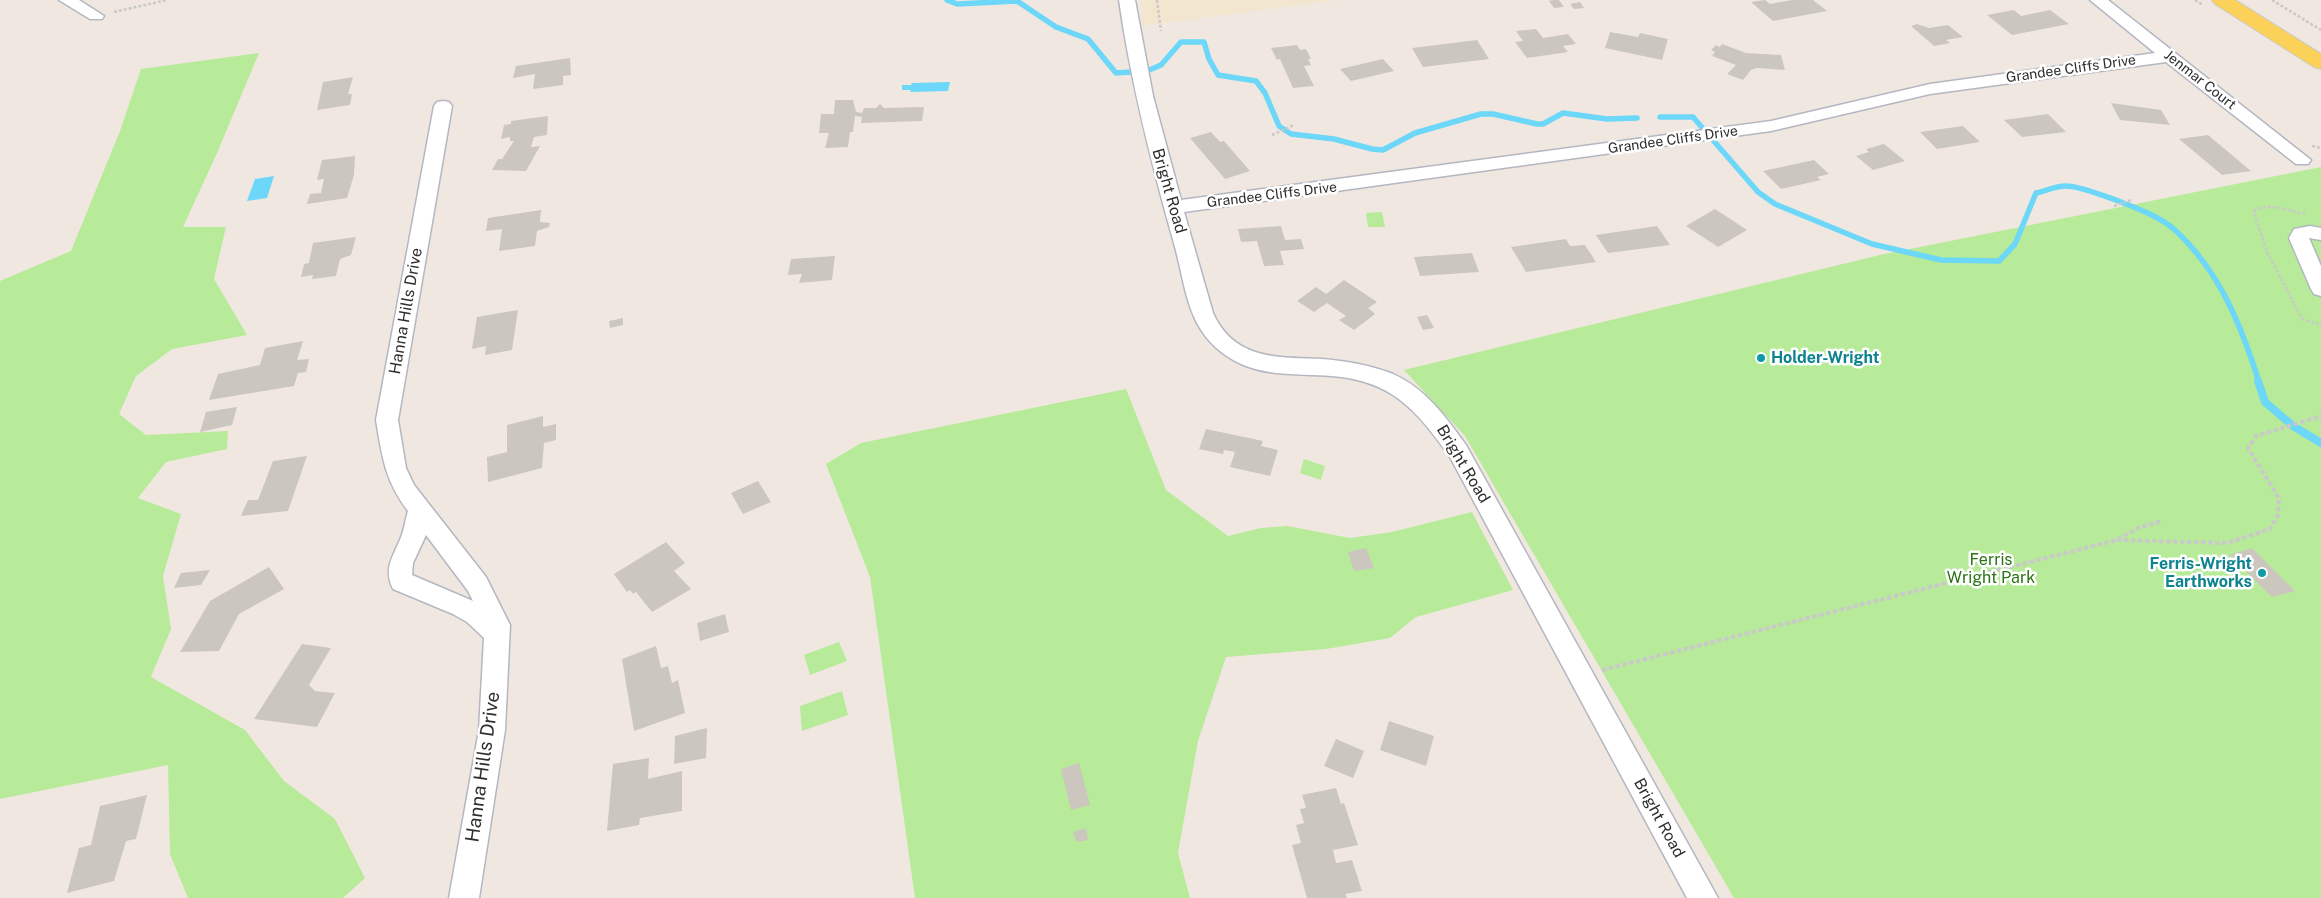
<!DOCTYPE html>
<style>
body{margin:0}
canvas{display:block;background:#f0e8e0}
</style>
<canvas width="2321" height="898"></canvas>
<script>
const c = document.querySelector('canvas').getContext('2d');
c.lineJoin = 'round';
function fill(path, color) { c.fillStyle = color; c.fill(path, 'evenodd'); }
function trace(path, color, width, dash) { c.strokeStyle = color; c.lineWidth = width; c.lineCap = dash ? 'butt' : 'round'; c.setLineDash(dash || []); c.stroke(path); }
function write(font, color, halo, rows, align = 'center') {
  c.font = font + ' "Public Sans",sans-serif'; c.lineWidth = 5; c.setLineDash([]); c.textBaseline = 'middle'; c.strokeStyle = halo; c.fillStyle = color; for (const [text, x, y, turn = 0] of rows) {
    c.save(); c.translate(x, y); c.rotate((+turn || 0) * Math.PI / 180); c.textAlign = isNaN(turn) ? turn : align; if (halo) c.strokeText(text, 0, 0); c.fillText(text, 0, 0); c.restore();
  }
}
fill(new Path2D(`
 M1141 0H1336L1142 26Z`), '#f2e6cf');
fill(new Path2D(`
 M259 53 217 153 183 227H226L214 279 247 335 172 349 136 376 119 414 146 435 228 431 227 449 166 462 138 498 181 514 163 576 171 629 151 677 245 730 284 781 335 819 365 878 343 898H188L170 854 168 765 0 799V281L71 251 120 131 141 69Z
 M2321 167V898H1734L1465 436 1404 370 1880 255Z
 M1382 212 1385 227H1368L1366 213Z
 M1126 389 1166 490 1228 536 1261 528 1287 526 1350 538 1392 532 1472 512 1513 590 1416 617 1390 638 1326 649 1226 657 1198 741 1178 853 1190 898H915L870 577 826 464 861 443Z
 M1304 459 1325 466 1321 480 1300 473Z
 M839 642 847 661 810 675 804 655Z
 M842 691 848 715 802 731 800 706Z`), '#b7ea99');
fill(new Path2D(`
 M950 82 948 91 910 92 911 90H902V85H911L912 83Z
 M274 176 267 198 247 201 255 179Z`), '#6cd7f8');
trace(new Path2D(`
 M947 0 957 4 1017 1 1056 27 1088 39 1116 73 1147 71 1161 65 1181 42H1204L1209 59 1218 75 1256 81 1265 93 1279 126 1291 134 1334 139 1372 149 1383 150 1415 133 1481 114H1493L1537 124H1543L1563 113 1607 119 1637 118
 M1660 117H1693L1758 192 1775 204 1872 244 1941 260 1999 261 2015 244 2036 193C2045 191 2056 186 2066 186 2080 186 2107 197 2121 202 2138 209 2161 217 2175 230 2220 272 2241 325 2259 382`), '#6cd7f8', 5.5);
trace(new Path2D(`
 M2258 381 2265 402 2293 426 2321 443`), '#6cd7f8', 8);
fill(new Path2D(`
 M1553 0H1559L1564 7 1554 8 1549 1Z
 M1765 0 1770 4 1792 0H1813L1827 11 1773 21 1751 2Z
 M1580 2 1584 8 1574 9 1570 4Z
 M2014 10 2021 16 2050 10 2069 24 2012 35 1987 15Z
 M1917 24 1929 28 1948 25 1963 37 1946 40 1950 43 1934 46 1911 26Z
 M1536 29 1543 38 1568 34 1576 44 1563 46 1568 52 1527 58 1515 42 1523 41 1516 31Z
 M1610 32 1638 37 1640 33 1668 39 1662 60 1605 48Z
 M1477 40 1489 59 1423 67 1412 48Z
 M1722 44 1746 53 1781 55 1785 70 1757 68 1751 70 1743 80 1727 74 1736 65 1712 56 1715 52 1711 50 1716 45 1720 47Z
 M1297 45 1300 50 1306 49 1311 59H1308L1311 65 1304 66 1314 86 1293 88 1280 59 1277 60 1271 48Z
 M570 58 571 75 563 76V85L533 89 535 74 513 78 516 66Z
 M1383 59 1394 71 1351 81 1340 69Z
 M353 77 348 94H352L350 105 317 110 323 82Z
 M835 100H853L856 112 862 113 864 108H876L880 104 884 108 924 107 922 121 861 123 862 117 855 116 853 132H850L848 147 825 148 829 133H819L821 114H834Z
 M2111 103 2161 110 2170 125 2120 120Z
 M2048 114 2066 132 2022 137 2004 120Z
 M548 116 547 135 534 137 531 147 540 146 526 171 492 170 498 159H502L514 141H510V137L501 139 504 125 511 124V121Z
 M1963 126 1980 142 1937 149 1920 132Z
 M1211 132 1220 142 1224 141 1250 171 1225 179 1190 138Z
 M2208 135 2214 140 2251 171 2222 175 2179 139Z
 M1884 144 1905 161 1873 170 1856 156 1869 152 1866 149Z
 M355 156 354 175 347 198 307 204 310 194 321 193 324 179 317 180 322 160Z
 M1814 160 1829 174 1817 177 1821 180 1781 189 1763 171Z
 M1715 209 1747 230 1718 247 1686 226Z
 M541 210 540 222 550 223 549 227 537 231 535 246 499 251 502 229 486 231 488 218Z
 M1281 226 1285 240 1301 239 1304 249 1280 251 1284 265 1264 266 1257 241 1241 242 1238 229Z
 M1657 226 1670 245 1608 253 1596 235Z
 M356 237 351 255 340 259 336 276 312 279 313 275 301 277 304 264 309 263 313 243Z
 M1566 239 1570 246 1585 245 1596 262 1526 272 1511 247Z
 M1472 253 1479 272 1420 276 1414 257Z
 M835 256 832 280 799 283 802 274 788 275 791 259Z
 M1344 280 1377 302 1368 308 1375 314 1354 330 1339 320 1346 316 1327 303 1314 312 1297 301 1316 287 1326 294Z
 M518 310 512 350 485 355 486 346 472 349 477 317Z
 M1427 315 1434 328 1423 330 1417 317Z
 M623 318V325L610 328 609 321Z
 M303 341 297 360 309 359 306 372 298 373 294 386 209 400 218 374 260 365 265 348Z
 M237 407 232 425 200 432 206 412Z
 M543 416V427L556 424V440L544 443 542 468 488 482 487 457 507 452V425Z
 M1206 429 1263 441 1261 446 1278 450 1270 476 1230 467 1235 452 1224 450 1223 454 1199 449Z
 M307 456 288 511 241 516 248 500H258L273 461Z
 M758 481 771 502 743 514 731 493Z
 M666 542 685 563 674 571 691 589 652 612 636 592 633 594 630 590 627 592 614 574Z
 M1366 548 1374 568 1354 571 1348 552Z
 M2252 548 2295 591 2272 597 2229 555Z
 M269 567 284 589 239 614 219 651 180 652 210 601Z
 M210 570 201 585 174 588 181 573Z
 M725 614 729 632 700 641 697 623Z
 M302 644 331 648 309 685 315 691 335 693 317 727 254 719Z
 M656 646 661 668 668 666 672 683 678 680 685 713 634 731 622 659Z
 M1389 721 1434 736 1426 766 1380 750Z
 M707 728 706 758 674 764 675 736Z
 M1336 739 1364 751 1353 778 1324 766Z
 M649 758 648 779 682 771V811L640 818 639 825 607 831 613 764Z
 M1079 763 1090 805 1071 810 1061 769Z
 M1336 788 1341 804 1344 803 1358 845 1333 850 1336 863 1352 860 1362 891 1345 894 1347 898H1307L1292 845 1301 843 1296 825 1304 823 1300 809 1306 808 1302 795Z
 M147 795 136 839 126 841 114 881 67 893 79 848 91 845 100 806Z
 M1086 828 1088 840 1076 842 1073 832Z`), '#cbc7be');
const minor = new Path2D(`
 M59 0H79L104 16 102 19H90Z
 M1119 0H1135L1153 96 1181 200 1771 121 1930 84 2155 53 2090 0H2108L2311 160 2308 164H2296L2166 62 1930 94 1771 131 1184 212 1213 313C1235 361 1279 357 1322 359 1346 361 1370 365 1393 374 1425 388 1446 417 1466 445L1718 898H1687L1450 457C1410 400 1384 376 1312 375 1287 374 1264 374 1241 364 1222 355 1207 342 1197 323 1185 300 1182 272 1175 247 1152 166 1131 84 1119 0Z
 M443 101 449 102 452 106 398 420 406 468 414 485 486 577 510 625 505 730 479 898H449L479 730 484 638 467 622 453 614 393 589C384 570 391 560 399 542 404 532 405 521 408 511 385 481 382 456 376 420L434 106 437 102ZM426 535 468 591 473 601 412 575 413 563Z
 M2310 226 2321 228V240L2309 238 2321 266V296L2314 294 2311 289 2289 238 2294 229Z`);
const major = new Path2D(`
 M2212 0H2235L2321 54V69L2314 67 2215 4Z`);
trace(minor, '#b4b7c2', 3);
trace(major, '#c9c9c9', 2);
trace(new Path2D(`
 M1157 0 1161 31
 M2195 0 2203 5
 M2272 0 2321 30
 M114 12 167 0
 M1272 135 1294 125
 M2312 146 2321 148
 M2114 206 2132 200
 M2305 214C2291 211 2265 201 2254 212L2268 254 2302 319 2321 325`), '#c9c9c9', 2.5, [3, 2]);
trace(new Path2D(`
 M2117 540 2227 543 2270 529 2278 515 2279 498 2248 448 2256 436 2321 416
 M1602 670 2117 540 2138 528 2162 521`), '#c9c9c9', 4, [4.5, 2.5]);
fill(minor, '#fff');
fill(major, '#fcd159');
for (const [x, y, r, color] of [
 [1761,358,5,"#0f9aa8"],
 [2262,573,5,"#0f9aa8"]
]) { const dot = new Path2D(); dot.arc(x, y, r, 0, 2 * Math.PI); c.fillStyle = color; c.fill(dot); trace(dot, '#fff', 2); }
write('14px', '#2e2e2e', '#fff', [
 ["Grandee Cliffs Drive",2071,69,-8],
 ["Jenmar Court",2200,80,38],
 ["Grandee Cliffs Drive",1673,140,-8],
 ["Grandee Cliffs Drive",1272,195,-7]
]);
write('16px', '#2e2e2e', '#fff', [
 ["Bright Road",1169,191,74],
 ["Hanna Hills Drive",406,311,-80],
 ["Bright Road",1463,464,59],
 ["Bright Road",1659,818,61]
]);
write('bold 16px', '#0d838f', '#fff', [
 ["Holder-Wright",1771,358],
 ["Ferris-Wright",2252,564,"right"],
 ["Earthworks",2252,582,"right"]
], 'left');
write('16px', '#2b7315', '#fff', [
 ["Ferris",1991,560],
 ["Wright Park",1991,578]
]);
write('19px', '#2e2e2e', '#fff', [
 ["Hanna Hills Drive",483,767,-82]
]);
</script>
